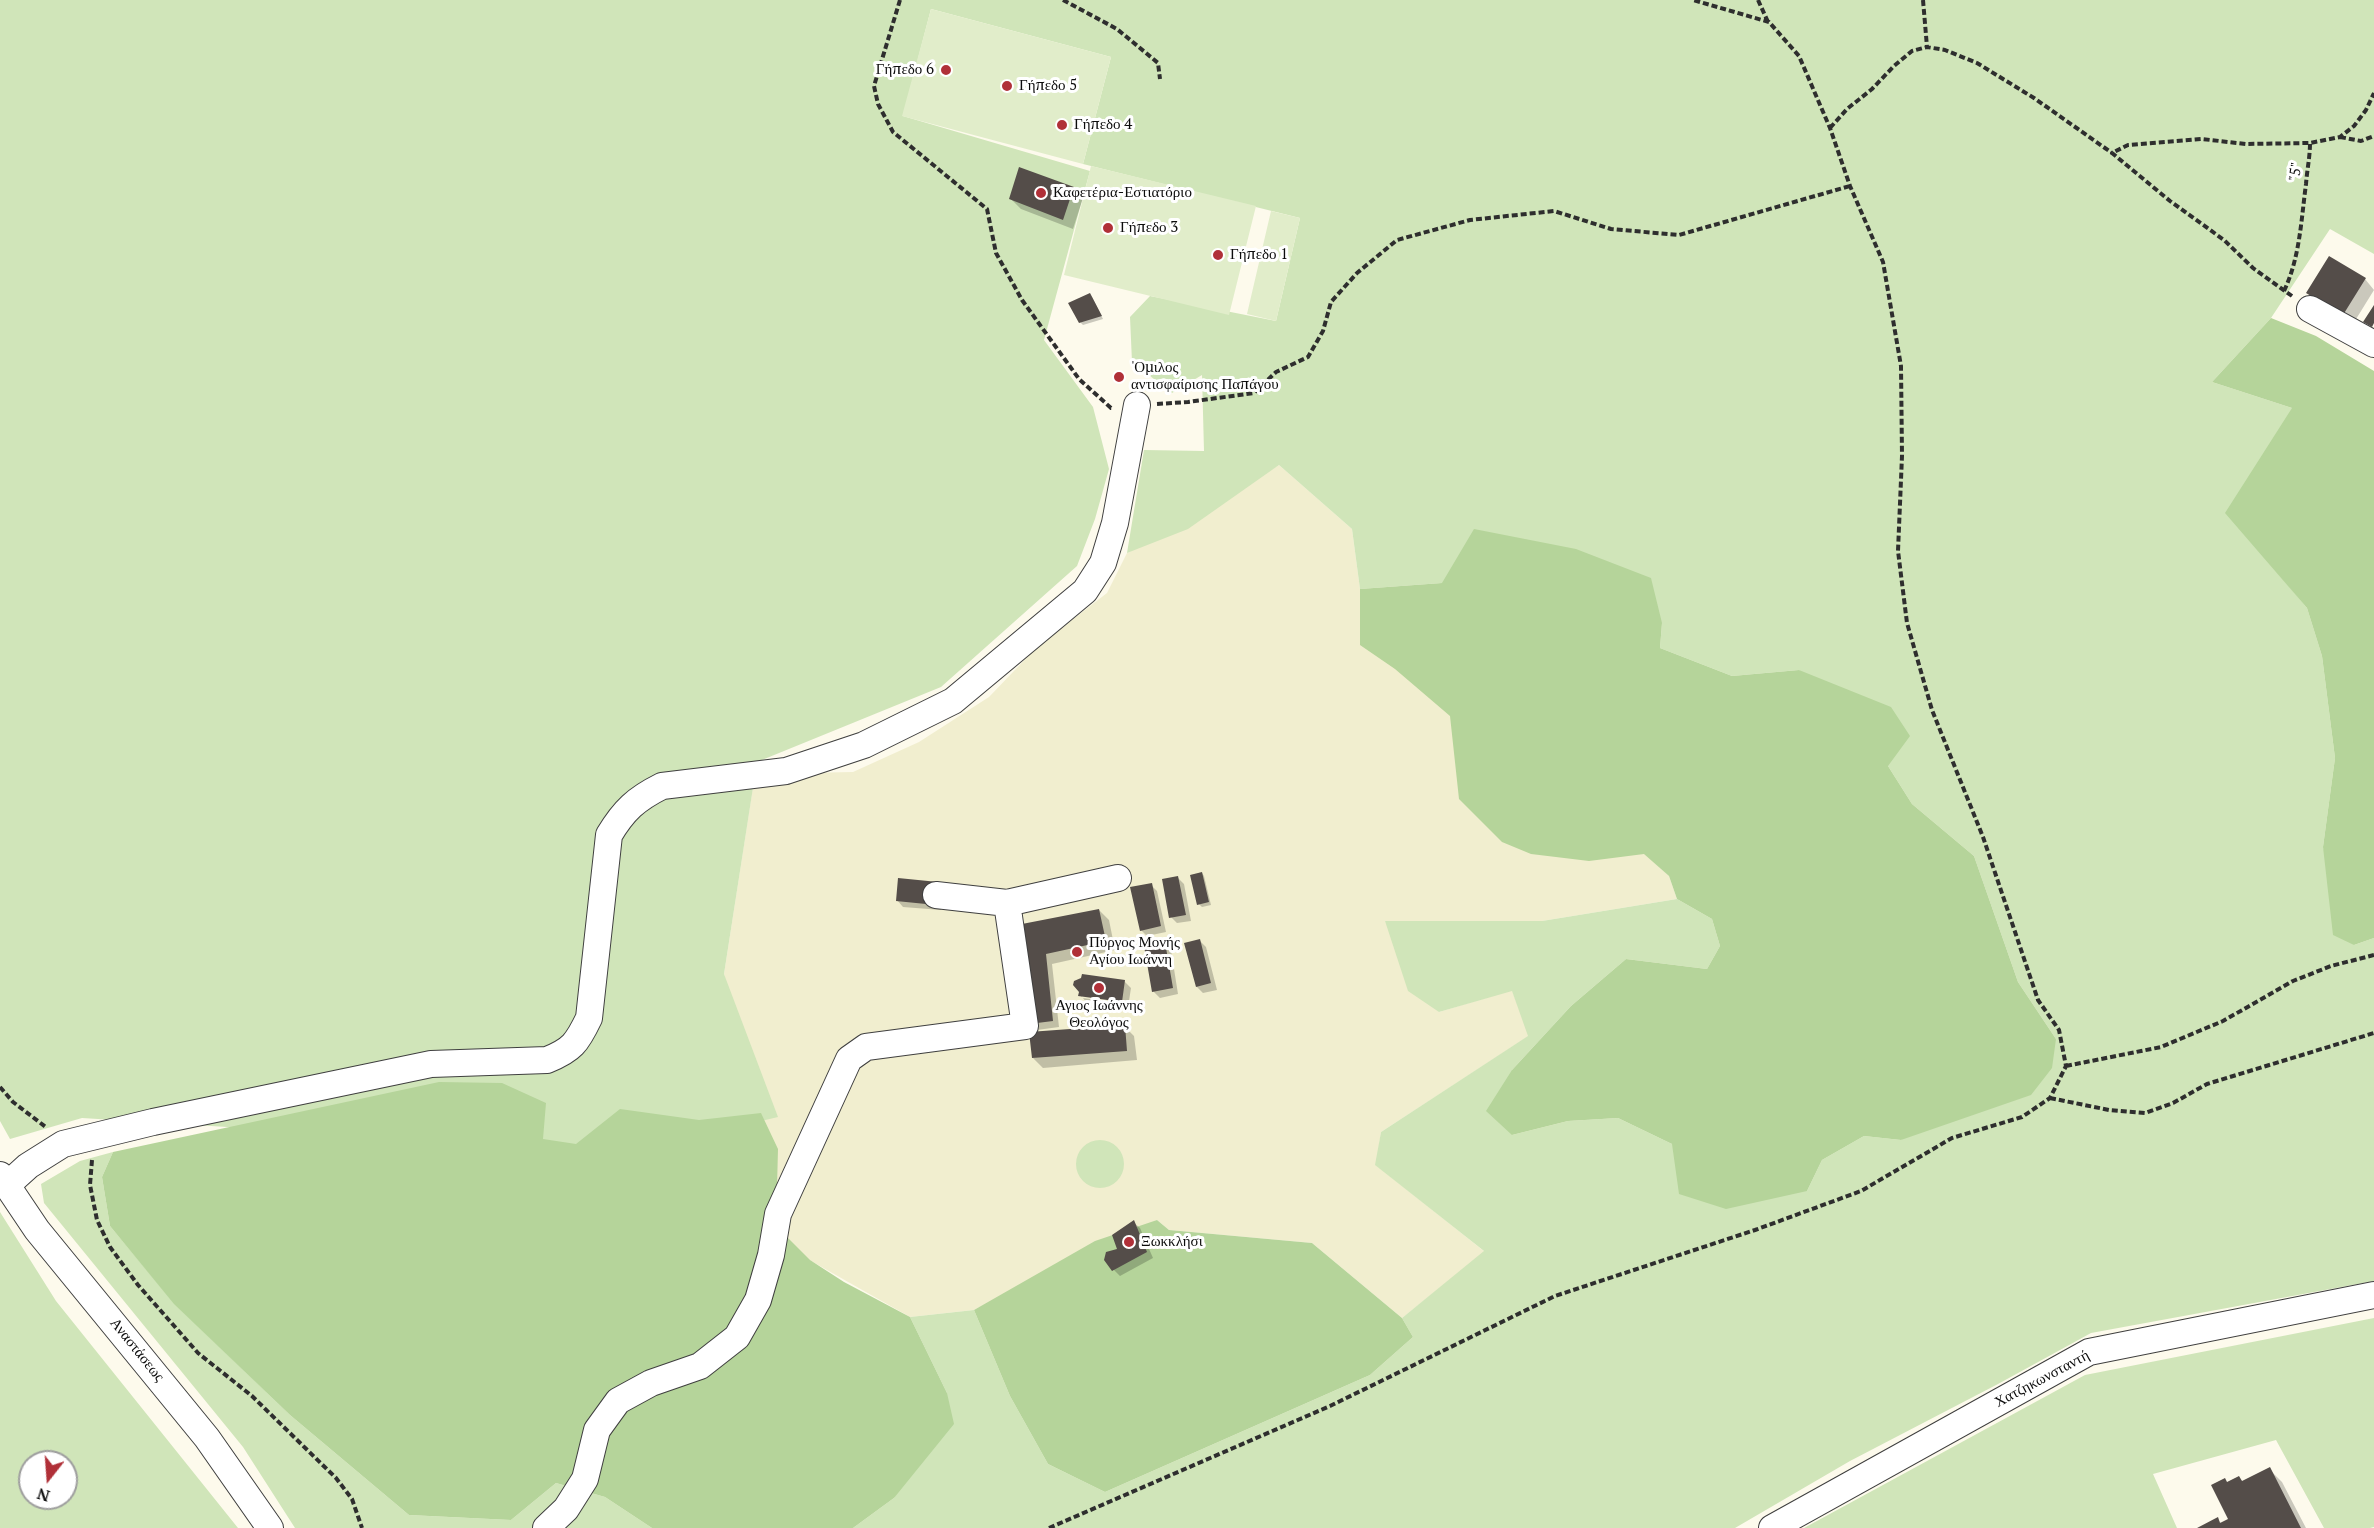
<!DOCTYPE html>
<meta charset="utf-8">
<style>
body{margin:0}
#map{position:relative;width:2374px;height:1528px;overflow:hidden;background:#fdfaec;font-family:"PT Serif",serif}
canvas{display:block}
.north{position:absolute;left:18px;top:1450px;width:60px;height:60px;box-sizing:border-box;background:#fff;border:2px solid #9e9e9e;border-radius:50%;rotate:197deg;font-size:16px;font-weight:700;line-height:24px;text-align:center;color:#0c0c0c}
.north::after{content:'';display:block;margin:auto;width:21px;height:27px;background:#b03038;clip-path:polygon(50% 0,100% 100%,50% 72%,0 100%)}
</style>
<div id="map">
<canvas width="2374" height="1528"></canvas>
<div class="north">N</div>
</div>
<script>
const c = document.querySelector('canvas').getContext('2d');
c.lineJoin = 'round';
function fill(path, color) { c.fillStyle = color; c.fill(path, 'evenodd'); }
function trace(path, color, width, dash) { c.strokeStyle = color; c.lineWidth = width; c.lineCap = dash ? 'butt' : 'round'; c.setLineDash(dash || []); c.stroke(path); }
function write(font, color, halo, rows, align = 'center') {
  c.font = font + ' "PT Serif",serif'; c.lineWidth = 6; c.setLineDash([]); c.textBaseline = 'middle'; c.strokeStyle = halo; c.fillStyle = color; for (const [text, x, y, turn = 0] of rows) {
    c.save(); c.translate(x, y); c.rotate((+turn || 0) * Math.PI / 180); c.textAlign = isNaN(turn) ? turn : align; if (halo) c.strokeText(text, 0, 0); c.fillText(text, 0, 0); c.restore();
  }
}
fill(new Path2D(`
 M1279 465 1352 529 1360 589 1669 876 1677 899 1542 921H1385L1439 1012 1512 990 1529 1036 1381 1132 1376 1165 1485 1252 1402 1318 1312 1243 1169 1230 1157 1220 974 1310 910 1317 774 1240 724 974 755 774 853 772 919 742 989 697 1037 647 1107 593 1127 553Z`), '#f1eecf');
fill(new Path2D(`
 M0 0H2374V254L2330 229 2271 318 2212 382 2292 408 2273 567 2307 608 2322 656 2335 758 2323 847 2354 945 2374 938V1281L2091 1333 1998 1384 1850 1461 1735 1528H853L894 1498 947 1393 910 1317 974 1310 1010 1396 1048 1464 1105 1492 1370 1375 1413 1337 1402 1318 1484 1251 1375 1165 1381 1132 1528 1036 1512 991 1439 1012 1408 991 1385 921H1542L1677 899 1712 919 1720 946 1707 969 1626 959 1571 1006 1512 1070V1135L1568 1121 1618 1118 1672 1144 1807 1191 1822 1160 1864 1136 1901 1140 2056 1039 2018 982 1974 856 1912 804 1888 766 1799 670 1732 676 1660 648 1662 623 1442 583 1360 589 1352 529 1279 465 1188 529 1127 553 1144 450 1204 451 1202 375 1172 393 1132 362 1130 317 1150 296 1276 321 1300 218 1083 164 1111 57 931 9 903 116 1090 171 1044 340 1093 407 1109 469 1095 519 1077 566 941 687 757 762 724 974 778 1117 631 1152 82 1118 10 1139 0 1121Z
 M1076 1164a24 24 0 1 1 48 0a24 24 0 1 1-48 0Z
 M113 1152 102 1177 110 1226 175 1304 290 1415 409 1515 511 1520 556 1483 605 1497 652 1528H295L243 1447 44 1203 41 1184 80 1161Z
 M0 1212 56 1301 238 1528H0ZM30 1462H66V1498H30Z
 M2374 1318V1527L2370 1528H2324L2276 1440 2153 1474 2177 1528H1804L2085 1375Z`), '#d0e5b9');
fill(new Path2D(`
 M2271 318 2316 336 2374 371V938L2354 945 2333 935 2323 847 2335 758 2322 656 2307 608 2225 513 2292 408 2212 382Z
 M1474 529 1576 549 1651 578 1662 623 1660 648 1732 676 1799 670 1891 707 1910 736 1888 766 1912 804 1974 856 2018 982 2056 1039 2052 1068 2031 1095 1901 1140 1864 1136 1822 1160 1807 1191 1726 1209 1679 1194 1672 1144 1618 1118 1568 1121 1512 1135 1486 1111 1512 1070 1571 1006 1626 959 1707 969 1720 946 1712 919 1677 899 1669 876 1644 854 1589 861 1531 854 1502 842 1459 799 1450 716 1395 669 1360 645V589L1442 583Z
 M439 1082 502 1083 546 1103 543 1139 576 1144 620 1109 699 1120 761 1113 778 1149 776 1226 810 1260 844 1282 910 1317 947 1393 954 1424 894 1498 853 1528H652L605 1497 556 1483 511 1520 409 1515 290 1415 174 1304 110 1226 102 1177 113 1152Z
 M1157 1220 1169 1230 1312 1243 1402 1318 1413 1337 1370 1375 1105 1492 1048 1464 1010 1396 974 1310 1095 1241Z`), '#b5d49a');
fill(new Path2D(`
 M931 9 1111 57 1083 164 902 116Z
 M1091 166 1256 206 1229 315 1064 275Z
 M1271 211 1300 218 1276 321 1247 314Z`), '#e1edca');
fill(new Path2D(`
 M1073 188 1083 198 1073 229 1021 209 1011 199Z
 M2365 279 2374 290 2353 324 2318 302 2308 292Z
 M1092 297 1103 319 1083 325 1080 322Z
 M1202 873 1204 876 1211 905 1202 907 1199 904Z
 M1178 878 1184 884 1191 921 1177 923 1171 917Z
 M1151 885 1157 891 1166 932 1147 936 1141 930Z
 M943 889 941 910 903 907 897 900Z
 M1099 910 1109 920 1115 950 1052 964 1059 1027 1037 1030 1032 957Z
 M1200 941 1206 947 1217 990 1203 993 1197 987Z
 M1165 944 1171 950 1178 994 1160 998 1153 991Z
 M1124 981 1131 988 1129 1001 1082 995V997L1080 995Z
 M1083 998 1128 1004V1007L1086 1002Z
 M1125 1027 1134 1036 1137 1060 1043 1068 1033 1058Z
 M1133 1222 1140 1228 1153 1258 1120 1276 1114 1270 1119 1250Z
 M2269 1469 2282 1482 2306 1528H2200L2217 1519 2222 1524 2230 1519 2228 1483 2239 1478 2243 1482Z`), '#0003');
fill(new Path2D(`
 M1019 167 1074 187 1063 220 1009 199Z
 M2329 256 2366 278 2343 315 2306 293Z
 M1090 293 1102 316 1079 323 1068 303Z
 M2374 305V323L2372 327 2363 322Z
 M1202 872 1209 902 1197 905 1190 875Z
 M1178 876 1186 915 1169 918 1162 879Z
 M898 878 938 882 936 905 896 901Z
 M1152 883 1161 926 1140 931 1130 887Z
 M1099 909 1106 941 1046 954 1053 1021 1029 1024 1021 957 1028 956 1022 924Z
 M1200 939 1211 983 1196 987 1184 943Z
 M1165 942 1173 988 1152 992 1144 946Z
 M1082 974 1125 980 1122 1002 1078 996 1079 992 1073 985 1074 981 1081 978Z
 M1125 1025 1127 1051 1032 1058 1029 1032Z
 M1134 1220 1147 1252 1112 1271 1104 1260 1106 1252 1117 1249 1112 1235Z
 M2270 1467 2301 1528H2197L2218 1517 2220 1523 2228 1519 2211 1485 2225 1478 2227 1482 2239 1476 2242 1481Z`), '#544d49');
const minor = new Path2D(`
 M2310 309 2374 344
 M1007 903 1118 878
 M0 1175 37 1230 207 1438 270 1528
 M7 1185 28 1166 63 1144 153 1122 431 1064 547 1060C572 1050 577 1043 589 1018L609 835C624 810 636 799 662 786L786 771 864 745 953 701 1085 591 1103 563 1115 523 1137 405
 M546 1528 566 1509 585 1479 597 1430 618 1401 651 1383 700 1366 737 1337 758 1300 771 1255 778 1214 849 1059 866 1047 1025 1026 1007 903 936 895
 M1772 1528 2089 1352 2374 1295`);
trace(minor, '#3f3f3f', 28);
trace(new Path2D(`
 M900 0 874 86 878 104 893 132 987 209 996 253 1022 300 1079 379 1111 408H1113
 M1063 0 1117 29 1158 63 1160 79
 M1758 0 1768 22
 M1923 0 1927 47
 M1830 128 1847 109 1872 89 1894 66 1912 51 1927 47 1945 50 1977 63 2034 98 2112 153
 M2340 137 2361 141 2374 136
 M2284 291C2300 257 2301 221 2306 184 2307 170 2310 157 2310 143
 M2292 296 2253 268 2224 240 2170 201 2112 153 2128 145 2202 139 2246 144 2310 143 2340 137 2354 126 2366 110 2374 93
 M1157 404 1188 402 1254 393 1276 372 1308 357 1323 331 1331 302 1357 273 1397 240 1470 220 1554 211 1611 229 1679 235 1850 186
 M2066 1066 2161 1047 2223 1021 2293 981 2331 966 2374 955
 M0 1087 13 1102 47 1128
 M2050 1098 2109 1110 2145 1113 2173 1103 2207 1084 2374 1033
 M92 1160 90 1185 97 1220 110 1247 138 1285 198 1353 252 1396 336 1478 352 1499 362 1528
 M1049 1528 1330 1406 1555 1296 1755 1230 1861 1191 1952 1138 2022 1117 2050 1098 2066 1066 2059 1030 2038 1000 1983 837 1932 710 1907 623 1898 551 1902 456 1901 366 1883 262 1850 186 1830 128 1799 56 1769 22 1693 0`), '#2e2e2e', 4, [6, 3]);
trace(minor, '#fff', 26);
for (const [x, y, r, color] of [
 [946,70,6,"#b03038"],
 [1007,86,6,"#b03038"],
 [1062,125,6,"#b03038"],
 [1041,193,6,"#b03038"],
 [1108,228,6,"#b03038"],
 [1218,255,6,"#b03038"],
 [1119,377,6,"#b03038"],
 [1077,952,6,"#b03038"],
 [1099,988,6,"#b03038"],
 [1129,1242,6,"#b03038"]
]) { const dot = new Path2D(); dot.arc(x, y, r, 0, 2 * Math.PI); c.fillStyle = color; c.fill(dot); trace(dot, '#fff', 2); }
write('15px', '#0c0c0c', '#fff', [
 ["Γήπεδο 6",934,70,"right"],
 ["Γήπεδο 5",1019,86],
 ["Γήπεδο 4",1074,125],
 ["Καφετέρια-Εστιατόριο",1053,193],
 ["Γήπεδο 3",1120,228],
 ["Γήπεδο 1",1230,255],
 ["'Ομιλος",1131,368],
 ["αντισφαίρισης Παπάγου",1131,385],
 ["Πύργος Μονής",1089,943],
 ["Αγίου Ιωάννη",1089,960],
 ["Αγιος Ιωάννης",1099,1006,"center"],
 ["Θεολόγος",1099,1023,"center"],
 ["Ξωκκλήσι",1141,1242]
], 'left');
write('15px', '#0c0c0c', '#fff', [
 ["\"5\"",2296,172,-81],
 ["Αναστάσεως",137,1350,51],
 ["Χατζηκωνσταντή",2042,1379,-28]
]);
</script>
